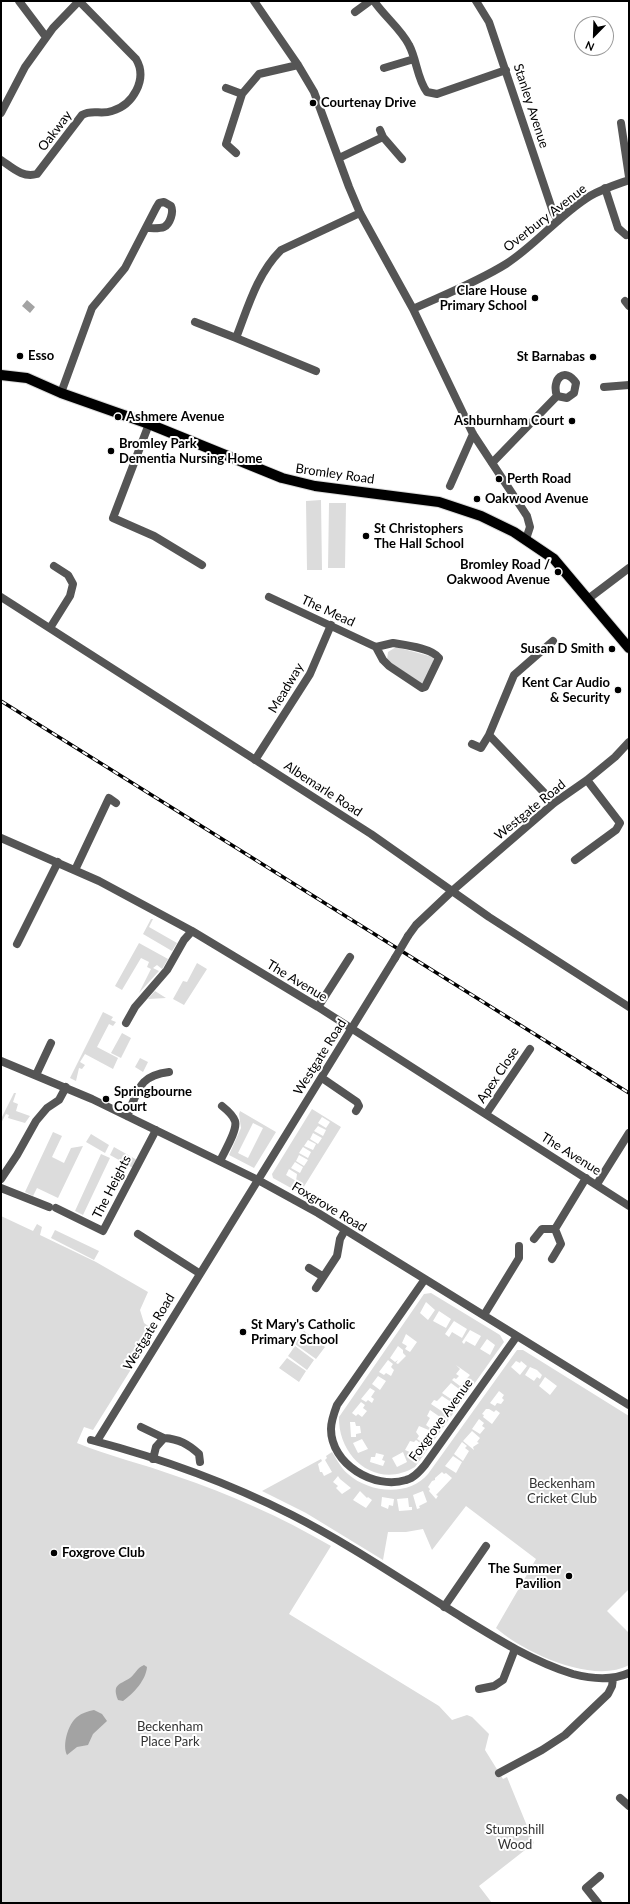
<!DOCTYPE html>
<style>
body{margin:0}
#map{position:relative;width:630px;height:1904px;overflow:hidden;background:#fff;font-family:Lato,sans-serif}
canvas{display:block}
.frame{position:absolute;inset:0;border:2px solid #000;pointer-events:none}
.north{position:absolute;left:574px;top:16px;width:40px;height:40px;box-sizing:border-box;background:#fff;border:1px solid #999;border-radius:50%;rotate:203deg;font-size:11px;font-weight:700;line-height:16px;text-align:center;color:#000}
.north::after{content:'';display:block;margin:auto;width:14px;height:18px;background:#000;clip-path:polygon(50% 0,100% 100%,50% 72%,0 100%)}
</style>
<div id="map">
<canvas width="630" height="1904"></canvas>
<div class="frame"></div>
<div class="north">N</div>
</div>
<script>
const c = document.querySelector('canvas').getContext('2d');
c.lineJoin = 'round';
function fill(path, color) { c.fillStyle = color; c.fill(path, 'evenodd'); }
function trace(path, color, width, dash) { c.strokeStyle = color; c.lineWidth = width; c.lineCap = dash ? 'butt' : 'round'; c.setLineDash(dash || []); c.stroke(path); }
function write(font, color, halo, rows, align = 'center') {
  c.font = font + ' Lato,sans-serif'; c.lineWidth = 4; c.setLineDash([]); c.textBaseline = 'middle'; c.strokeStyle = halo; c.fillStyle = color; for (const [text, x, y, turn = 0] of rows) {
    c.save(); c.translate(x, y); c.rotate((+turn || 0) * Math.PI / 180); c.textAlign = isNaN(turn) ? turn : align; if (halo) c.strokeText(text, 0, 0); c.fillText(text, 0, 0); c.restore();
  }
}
fill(new Path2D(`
 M321 500 322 570H307L306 501Z
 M329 503H346L345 568H328Z
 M396 647 433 657 434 660 422 684 387 660 388 652Z
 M151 919H153L149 927 177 943 172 951 143 934Z
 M139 943 168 959 162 969 157 965 153 968 159 971 139 993 151 969 147 967 149 962 141 958 122 990 115 986Z
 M197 963 207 969 184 1005 173 999 183 981 187 982Z
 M155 991 166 998 148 999Z
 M103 1012 113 1017 111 1020 116 1022 113 1026 109 1024 97 1047 118 1058 113 1069 85 1054 80 1062 85 1065 82 1069 79 1068 76 1081 70 1078Z
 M122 1033 131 1038 121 1058 111 1053Z
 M140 1058 148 1062 143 1072 135 1067Z
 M14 1093H16L13 1102 18 1104 16 1111 30 1116 25 1123 8 1118 9 1115 6 1114 1 1123V1119Z
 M312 1109 341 1127 300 1193 273 1178 272 1174ZM322 1117 330 1122 326 1128 318 1123ZM318 1126 326 1130 323 1136 314 1131ZM313 1133 322 1138 318 1144 310 1139ZM308 1140 316 1144 313 1150 304 1146ZM303 1147 311 1152 308 1158 299 1153ZM299 1155 308 1160 304 1166 296 1161ZM295 1162 303 1167 300 1173 291 1168ZM289 1169 297 1174 296 1181 286 1175Z
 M240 1111 276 1132 254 1168 229 1155 241 1128 239 1114ZM253 1123 263 1128 248 1158 238 1153Z
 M53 1132 62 1136 52 1157 64 1163 71 1148 83 1146 58 1198 37 1188 33 1196 25 1192Z
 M91 1134 109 1145 105 1153 86 1142Z
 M114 1147 137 1160 133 1168 110 1155Z
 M101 1154 110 1158 83 1215 75 1211Z
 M1 1216 33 1231 37 1224 42 1227 40 1235 96 1262 148 1292 140 1310 144 1323 155 1331 93 1430 84 1427 77 1443C109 1456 143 1464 176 1476 230 1494 281 1517 331 1546L289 1614 439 1706 452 1720 467 1715 472 1717 489 1734 485 1750 503 1779 507 1777 534 1843 479 1886 492 1903H1Z
 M55 1230 99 1251 94 1260 51 1238Z
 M431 1293 500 1335 504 1342 415 1467C377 1490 338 1458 339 1417L424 1294ZM426 1302 435 1310 428 1320 420 1313ZM439 1311 451 1319 446 1328 433 1321ZM454 1321 467 1329 462 1338 452 1332 449 1337 445 1334ZM470 1330 481 1336 475 1346 466 1341 464 1344 462 1342ZM406 1334 417 1342 410 1352 405 1349 407 1346 402 1343ZM487 1339 495 1345 490 1355 480 1349ZM398 1346 403 1350V1353L406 1356 398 1364 396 1363 398 1360 395 1362 390 1358ZM388 1360 393 1364 391 1367 394 1370 391 1376 386 1373 384 1375 379 1372ZM456 1365 470 1375 460 1386 452 1380 454 1378 456 1379 459 1376 456 1374 460 1369ZM378 1376 386 1381 380 1390 372 1384ZM451 1383 459 1389 451 1399 442 1393ZM370 1388 375 1391 371 1397 374 1399 372 1403 368 1400 366 1402 361 1399ZM442 1396 451 1402 443 1412 431 1404 434 1400 437 1401ZM361 1402 365 1405 363 1408 367 1411 362 1417 358 1414 356 1416 352 1413ZM430 1410 440 1417 430 1428 426 1425 430 1418 427 1416ZM350 1422H355L356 1426H360L361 1433 356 1434V1437H351ZM419 1426 431 1431 422 1442 417 1439 419 1436 416 1432ZM362 1439 368 1449 358 1453 353 1443ZM416 1440 420 1443 417 1450 412 1453 405 1450 410 1441 414 1442ZM403 1452 407 1462 397 1467 392 1458ZM376 1453 384 1455 382 1460 385 1461 383 1466 370 1462 371 1457H375Z
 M304 1331 325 1347 316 1359 295 1344Z
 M295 1346 314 1360 307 1370 288 1356Z
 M517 1350H523L629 1416V1589L607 1611 629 1633V1665C593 1685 523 1652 496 1628L536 1559 466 1506 432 1550 423 1529 406 1532H388L383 1560 306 1513 262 1491 321 1459 322 1461 318 1464 320 1472H322L324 1476 332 1472 325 1460 327 1458 326 1456 332 1452C337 1460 341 1468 348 1474 369 1493 409 1497 428 1474ZM516 1361 520 1363 521 1361 527 1366 520 1375 511 1367ZM530 1367 537 1370 542 1375 540 1379 537 1377 534 1381 525 1375ZM545 1377 557 1386 550 1395 539 1386ZM499 1391 504 1395 502 1398 504 1400 501 1404 497 1403 495 1406 490 1403ZM486 1409H489L494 1412 496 1410 500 1413 492 1424 483 1417 484 1415 482 1414ZM479 1419 484 1423 482 1426 485 1428 480 1434 472 1429ZM472 1431 480 1438 477 1442 479 1443 473 1447 474 1450 463 1441ZM462 1442 467 1446 465 1448 469 1451 463 1461 454 1454ZM453 1456 462 1462 456 1473 445 1466ZM442 1472 444 1474 446 1473 452 1478 436 1495 438 1496 436 1499 429 1491 430 1489 428 1487 432 1481 435 1480V1478ZM338 1476 340 1479 351 1488 342 1494 336 1488 338 1486 333 1482ZM360 1491 367 1498 368 1497 372 1500 366 1508 353 1500ZM423 1491 427 1502 419 1506 420 1508 417 1509 413 1495ZM382 1497 394 1499 393 1506 389 1505 388 1509 381 1506ZM408 1498 409 1507H412V1510L399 1511 397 1499Z
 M287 1358 306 1371 299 1382 279 1368Z`), '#dcdcdc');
fill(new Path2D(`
 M27 300 35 307 30 313 22 306Z
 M144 1665 147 1667C146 1680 134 1693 123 1701L118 1700C112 1684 119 1685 130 1678 136 1673 137 1668 144 1665Z
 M94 1710 102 1714 107 1721 93 1734 88 1745 77 1747 67 1755C62 1745 68 1724 77 1717 82 1713 88 1711 94 1710Z`), '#a3a3a3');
const major = new Path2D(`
 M1 375 27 378 61 393 149 424 282 478 315 486 439 502 481 516 514 532 554 559 629 648`);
trace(major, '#dbdbdb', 12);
trace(new Path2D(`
 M19 1 46 37
 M254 1 298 65 314 92 349 187 360 213 413 309 473 434 527 516 530 527 526 539
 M374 1C384 16 401 29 409 45 417 60 417 79 427 92L437 94 506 70
 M476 1 489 22 553 212 558 221
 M355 12 370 1
 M384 68 414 59
 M226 88 242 94
 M1 113 25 67 53 28 79 1
 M621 123 629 177
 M380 130 383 137 402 159
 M236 153 226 144 242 94 259 74 298 65
 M339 158 383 137
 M1 160C13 168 22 178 37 174L82 115C92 109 101 115 112 111 133 105 148 79 136 59L79 1
 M605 188 618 228 626 235
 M625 301 629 306
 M413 309C444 295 477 282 506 264 537 244 559 215 590 196 602 189 615 185 629 180
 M195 322 236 338
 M316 371 236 338C248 307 257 274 281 250L360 213
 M604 387 629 385
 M61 393 92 308 125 268 156 208 159 203 164 202 171 206C174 212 170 224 164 227 159 229 151 228 146 228
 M149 424 113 518 154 536 202 565
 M492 463 557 396C551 379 565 366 576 383L574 393 567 398 557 396
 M450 486 473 434
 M1 597 371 834 489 917 629 1007
 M269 597 376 647
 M588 599 629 568
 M50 628 70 596 73 584 68 575 54 566
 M553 641 514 675 489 735 554 803
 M393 643C405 645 432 648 439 658L425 687 422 688 389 666 383 660 376 647Z
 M472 744 481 748 489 735
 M255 760 310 674 331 625
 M1 838 99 881 192 931 318 1007 629 1206
 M575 860 616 830 620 823 587 780
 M75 870 109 798 116 803
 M408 936 416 925 452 891 554 803 587 780 615 757 629 742
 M17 944 58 862
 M318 1007 350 957
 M126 1023 135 1007 167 970 184 940 192 931
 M1 1061 92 1099 258 1180 318 1213 629 1405
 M36 1075 51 1043
 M322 1078 357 1102 359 1106 356 1111
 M486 1114 530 1049
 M127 1116C139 1090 138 1076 169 1072
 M220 1161C224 1152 238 1130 235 1121 233 1115 227 1110 222 1106
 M1 1179 17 1155 36 1121 47 1108 59 1100 66 1087
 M597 1184 629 1133
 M1 1188 49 1207
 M56 1208 103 1231 156 1130
 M555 1229 586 1178
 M138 1234 199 1273
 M534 1239 542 1229H555
 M552 1259 561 1244 555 1229
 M309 1268 322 1276
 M425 1279 337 1405C334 1413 331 1421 331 1429 331 1464 374 1490 406 1480 414 1478 420 1471 425 1465L517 1336
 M316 1288 337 1256 340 1239 345 1230
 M484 1315 519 1258V1246
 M141 1427 164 1438 156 1447 153 1459
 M164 1438C179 1439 188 1444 199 1454L200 1462
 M91 1440C160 1458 229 1483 292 1515 351 1545 406 1583 463 1618 497 1639 534 1662 573 1674 592 1679 611 1681 629 1673
 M97 1441 395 958
 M444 1607 486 1546
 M479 1689 494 1686 503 1680 515 1649
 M499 1773 542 1750 565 1735 608 1694 612 1686 613 1679
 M620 1798 629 1806
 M598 1903 586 1888 600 1876`), '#555', 8);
trace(major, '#000', 10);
const rail = new Path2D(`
 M1 701 629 1093`);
trace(rail, '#000', 3.5);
trace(rail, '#fff', 2, [6]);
trace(new Path2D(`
 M395 958 408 936`), '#555', 8);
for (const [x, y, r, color] of [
 [313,103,4,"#000"],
 [535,298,4,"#000"],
 [20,356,4,"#000"],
 [593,357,4,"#000"],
 [118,417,4,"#000"],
 [572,421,4,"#000"],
 [111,451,4,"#000"],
 [499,479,4,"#000"],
 [477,499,4,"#000"],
 [366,536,4,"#000"],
 [558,572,4,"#000"],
 [612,649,4,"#000"],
 [618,690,4,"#000"],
 [106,1099,4,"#000"],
 [243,1332,4,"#000"],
 [54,1553,4,"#000"],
 [569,1576,4,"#000"]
]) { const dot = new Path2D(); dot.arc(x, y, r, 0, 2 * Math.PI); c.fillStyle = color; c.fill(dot); trace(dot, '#fff', 1.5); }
write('bold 13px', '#000', '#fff', [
 ["Courtenay Drive",321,103],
 ["Clare House",527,291,"right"],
 ["Primary School",527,306,"right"],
 ["Esso",28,356],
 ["St Barnabas",585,357,"right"],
 ["Ashmere Avenue",126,417],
 ["Ashburnham Court",564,421,"right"],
 ["Bromley Park",119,444],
 ["Dementia Nursing Home",119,459],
 ["Perth Road",507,479],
 ["Oakwood Avenue",485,499],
 ["St Christophers",374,529],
 ["The Hall School",374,544],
 ["Bromley Road /",550,565,"right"],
 ["Oakwood Avenue",550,580,"right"],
 ["Susan D Smith",604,649,"right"],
 ["Kent Car Audio",610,683,"right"],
 ["& Security",610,698,"right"],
 ["Springbourne",114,1092],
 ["Court",114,1107],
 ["St Mary's Catholic",251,1325],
 ["Primary School",251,1340],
 ["Foxgrove Club",62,1553],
 ["The Summer",561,1569,"right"],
 ["Pavilion",561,1584,"right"]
], 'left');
write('13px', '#000', '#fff', [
 ["Stanley Avenue",531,106,72],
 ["Oakway",55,131,-53],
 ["Overbury Avenue",545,218,-38],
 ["Bromley Road",335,474,8],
 ["The Mead",328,611,25],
 ["Meadway",286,688,-59],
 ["Albemarle Road",323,789,33],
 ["Westgate Road",530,810,-39],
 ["The Avenue",297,981,31],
 ["Westgate Road",320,1057,-58],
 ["Apex Close",498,1075,-56],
 ["The Avenue",571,1154,32],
 ["The Heights",112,1187,-63],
 ["Foxgrove Road",329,1207,31],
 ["Westgate Road",149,1332,-59],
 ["Foxgrove Avenue",441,1420,-54]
]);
write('13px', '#333', '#fff', [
 ["Beckenham",562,1484],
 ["Cricket Club",562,1499],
 ["Beckenham",170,1727],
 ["Place Park",170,1742],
 ["Stumpshill",515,1830],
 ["Wood",515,1845]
]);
</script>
